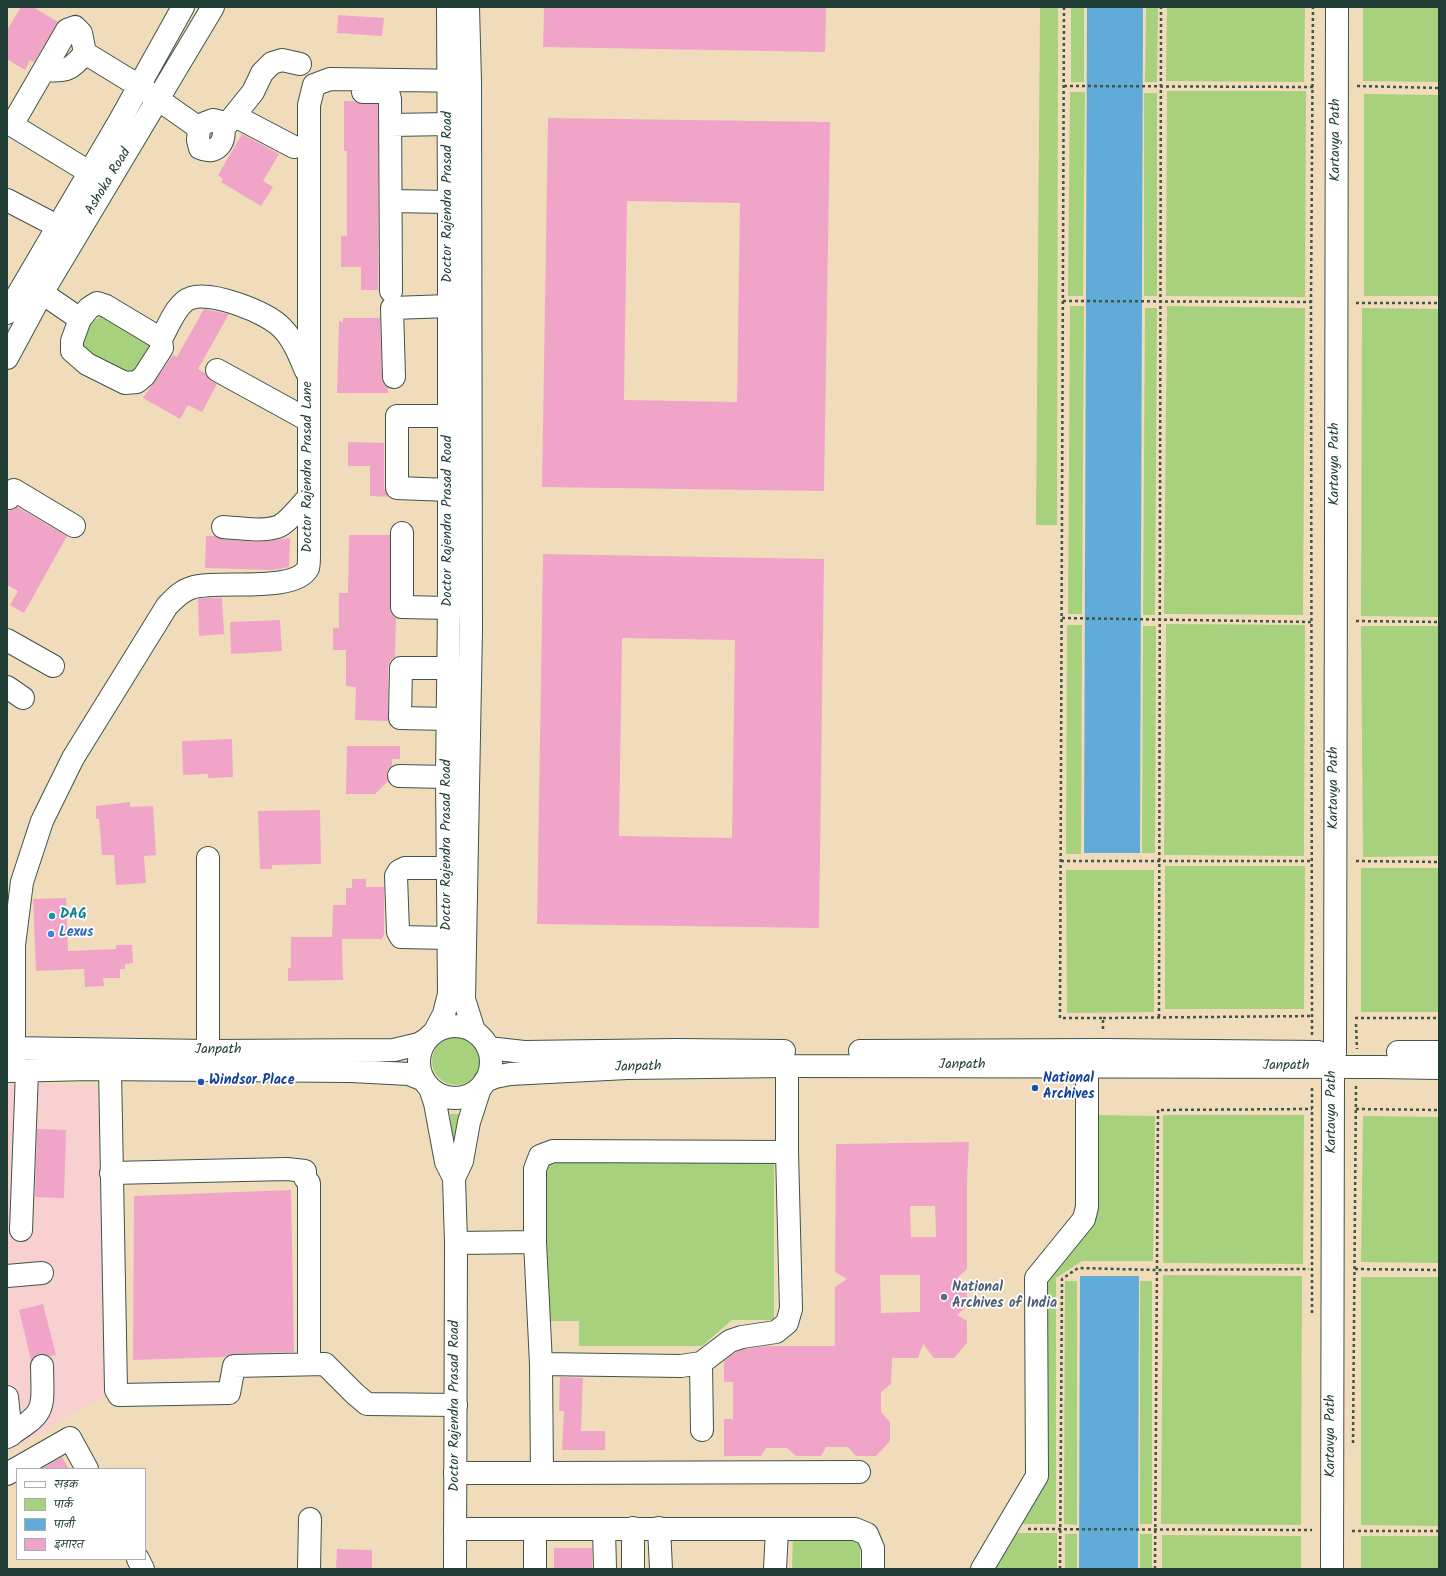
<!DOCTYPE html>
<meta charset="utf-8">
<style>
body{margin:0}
#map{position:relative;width:1446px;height:1576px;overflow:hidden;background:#f0dcbb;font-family:Kalam,"Playpen Sans Deva",sans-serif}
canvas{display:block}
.frame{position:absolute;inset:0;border:8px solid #1f3d34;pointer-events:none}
.legend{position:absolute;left:16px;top:1468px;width:130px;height:92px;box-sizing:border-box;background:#fff;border:1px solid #a5b1ae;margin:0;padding:5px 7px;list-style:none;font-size:12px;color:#1f3d34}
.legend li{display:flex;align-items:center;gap:8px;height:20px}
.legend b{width:20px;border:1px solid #a5b1ae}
</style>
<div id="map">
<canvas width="1446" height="1576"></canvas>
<div class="frame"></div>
<ul class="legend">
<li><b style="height:5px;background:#fff"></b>सड़क</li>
<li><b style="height:11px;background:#a7d17c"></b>पार्क</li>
<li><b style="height:11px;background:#61abd9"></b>पानी</li>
<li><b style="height:11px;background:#f0a5c8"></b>इमारत</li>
</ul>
</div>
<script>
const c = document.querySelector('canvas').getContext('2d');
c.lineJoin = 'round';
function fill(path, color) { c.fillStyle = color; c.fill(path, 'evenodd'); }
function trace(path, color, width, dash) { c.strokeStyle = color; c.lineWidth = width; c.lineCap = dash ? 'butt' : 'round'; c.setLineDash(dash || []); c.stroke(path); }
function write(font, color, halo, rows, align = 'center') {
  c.font = font + ' Kalam,sans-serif'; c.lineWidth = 3.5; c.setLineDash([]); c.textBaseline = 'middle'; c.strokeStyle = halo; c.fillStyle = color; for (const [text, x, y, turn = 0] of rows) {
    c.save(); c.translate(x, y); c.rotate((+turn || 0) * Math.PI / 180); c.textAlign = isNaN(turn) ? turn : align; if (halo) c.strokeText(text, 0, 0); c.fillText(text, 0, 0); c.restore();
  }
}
fill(new Path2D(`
 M7 1084 97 1085 108 1393 7 1453Z`), '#f7d0cf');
fill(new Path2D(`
 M1040 7H1058L1057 525H1036Z
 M1071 7H1084V82H1071Z
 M1146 7H1158L1157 82H1145Z
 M1167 7H1305L1304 82 1166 81Z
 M1363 7H1439V82L1363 81Z
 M1167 91H1306L1305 297 1166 296Z
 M1070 92H1085L1083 296H1068Z
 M1144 93H1157V296H1144Z
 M1364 94 1439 95V296H1364Z
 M1070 306H1084L1082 614H1068Z
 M1167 306 1305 308 1303 615 1164 614Z
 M1145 308H1157L1155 615H1143Z
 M1362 308 1439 309V617L1361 616Z
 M102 316 149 339 157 357 124 377 94 358 83 344V338L92 322Z
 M1166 624 1305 625 1304 856 1164 855Z
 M1067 625H1082L1081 854H1066Z
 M1143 626H1156L1155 853H1142Z
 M1361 626H1439V856L1363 857Z
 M1165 866H1305L1304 1009H1165Z
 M1361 868H1439V1012H1361Z
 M1066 870H1154V1012L1067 1013Z
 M432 1061a24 24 0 1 1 48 0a24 24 0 1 1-48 0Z
 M450 1114H462L454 1150Z
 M1095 1115 1155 1116 1153 1261H1082L1056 1278V1524H1021L1040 1494 1043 1279 1090 1224Z
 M1163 1115H1304L1303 1264 1163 1263Z
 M1363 1116 1439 1117V1263L1361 1262Z
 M547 1162H774V1320H732L702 1346H579V1321H546Z
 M1163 1275 1302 1276 1301 1525 1161 1524Z
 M1361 1277H1439V1526L1361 1525Z
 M1065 1281H1077V1525L1064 1524Z
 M1140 1281H1152V1524H1140Z
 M793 1532 860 1539V1569H792Z
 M1016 1533H1057V1569H991Z
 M1065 1534H1077V1569H1065Z
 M1140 1534H1152V1569H1140Z
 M1162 1535 1301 1536V1569H1162Z
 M1361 1536H1439V1569H1361Z`), '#a7d17c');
fill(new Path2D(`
 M1087 7H1143L1140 853H1084Z
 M1080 1276H1139L1138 1569H1079Z`), '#61abd9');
fill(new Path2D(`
 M21 7H33L58 22 34 62 30 60 25 70 7 59V30Z
 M544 7H826L825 52 543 47Z
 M338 15 384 18 382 36 337 33Z
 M344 101H355L363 104H378V290H361V267H341V236H347V151H344Z
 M548 118 830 122 824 491 542 487ZM627 201 740 203 737 402 624 400Z
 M242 134 279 154 263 181 273 187 261 206 221 182 223 179 218 175Z
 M204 309 229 314 198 369 205 373 211 381 217 384 202 412 188 405 180 419 143 398 173 355 177 357Z
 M343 318H380L382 377 383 383 388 388V393H337L339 321 343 322Z
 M348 442 384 443V488L388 497 370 496V466H348Z
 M17 507 67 536 24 613 10 605 18 591 7 585V512Z
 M349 535H390V607L391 613 396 618 395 657 390 661 388 668V721L355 720 356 687 346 686V650H333V628H339V593H348Z
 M206 536H215L222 539 257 542 290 538 289 567 274 570 205 568Z
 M543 554 824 559 819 928 537 924ZM622 638 735 640 732 838 619 836Z
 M202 598H222L224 634 199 636 198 599Z
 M280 620 282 651 231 654 230 622Z
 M232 739 233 777 208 778V774L183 775 182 741Z
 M347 746H400V759H392V766L388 770 387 775 388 781 375 794H346Z
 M130 802V807L153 806 156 855 144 856 146 883 116 885 114 855H102L99 819H96V806Z
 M320 810 321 864 272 865V869H260L258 811Z
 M352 879H366V887H384V934L382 939H342L343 980 288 981V968H291V937H332L333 905H346V888H352Z
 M66 898 68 951 116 949V945H132L133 963 125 964V969H120V978H103L104 986 85 987 84 969 36 971 33 899Z
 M37 1129 66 1130 64 1198 35 1197Z
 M969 1142 967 1180V1269L957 1278 967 1285V1306L957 1315 967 1321V1343L954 1358H934L923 1344 918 1358H892L891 1384 881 1392V1412L890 1422V1441L876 1456H856L848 1447H826L821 1456H796L787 1448H766L761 1456H724V1419H733V1382H724V1361L736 1352 745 1349 766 1346H835V1287L847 1279 835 1272 836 1144ZM910 1206H935L936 1237H911ZM880 1275H920V1312L881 1313Z
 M291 1190 294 1352 234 1354 225 1357 133 1360 134 1196Z
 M43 1304 56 1355 49 1356 41 1354 36 1355 31 1360 19 1310Z
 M560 1377 583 1378 581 1431H605V1450H562L564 1411H559Z
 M62 1457 69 1469H41Z
 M554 1548H592V1569H554Z
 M337 1549 372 1550V1569H336Z`), '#f0a5c8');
const minor = new Path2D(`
 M85 53 139 86 199 128
 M363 92H388L390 99 391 291
 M235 116 294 147
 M213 120 221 122C229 138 218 157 200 148L198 140 199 128 205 123Z
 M7 122 89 172
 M12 125 67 30 75 27 81 33 85 53C71 70 66 72 44 70
 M391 125 449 124
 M224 128 253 92 262 73 272 63 282 60 300 64
 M7 200 57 226
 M391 201 449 202
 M26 282 80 319 72 341V351L87 364 125 383 137 382 144 376 162 348 161 339 106 306 97 303 89 308 80 319
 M161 339C168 327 177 302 191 298 212 291 267 312 282 328 294 340 300 357 306 371
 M217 370 308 420
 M394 377 392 308 449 306
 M449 416H397V488L449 490
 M9 498 14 490 74 526
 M223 527C240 528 260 532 277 527 287 524 301 505 309 497
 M402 533V607L449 608
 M7 640 53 666
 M7 687 23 698
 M449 719 400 718 401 668H449
 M399 776 447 777
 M208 858V1051
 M448 938 401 937 398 932 396 876 399 871 405 868H448
 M787 1066V1152L791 1309 787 1323 776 1332 742 1337 730 1341 701 1363 681 1366 541 1364 535 1242V1169L540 1156 553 1151 787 1152
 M14 1068V945L22 882 42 821 73 758 167 606C174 599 181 591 191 588 216 579 295 594 308 568 309 565 309 559 309 555V105L314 85 330 79 468 81
 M110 1069 116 1390 119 1395H122
 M111 1173 287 1169 305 1171V1178L309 1183V1363
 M21 1230 27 1071
 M456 1243 535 1242
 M7 1276 42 1273
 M701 1363 702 1430
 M119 1395 229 1393 234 1366 325 1364 355 1394 367 1404 456 1405
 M7 1397 11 1435
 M7 1437C46 1411 43 1413 42 1366
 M455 1473H542L541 1364
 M542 1473 859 1472
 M7 1474 70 1438 87 1469
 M633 1528V1569
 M659 1528 661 1569
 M455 1529H855L867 1534 873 1548V1569
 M604 1529 605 1569
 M138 1559 143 1569
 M309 1569 310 1519
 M535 1569V1529
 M775 1569 777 1530
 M982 1569 1037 1476 1036 1278 1084 1219 1087 1207V1066`);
const major = new Path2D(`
 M468 7 470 81 471 630 464 999 474 1031
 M7 313 119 122 183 7
 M7 358 42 293 213 7
 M419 1062a36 36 0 1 1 72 0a36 36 0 1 1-72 0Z
 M435 1031 444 1014 449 994 447 777 449 608V202L448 7
 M7 1048 208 1051 394 1050 419 1044 427 1039
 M488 1048 524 1052 677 1050 784 1051
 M860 1051 1104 1050 1318 1052
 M1398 1052H1439
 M7 1071 90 1069 351 1071 409 1074 424 1080
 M485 1081 495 1077 510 1074 627 1068 787 1066 1380 1067 1439 1068
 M430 1088 435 1103 446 1162 454 1178 456 1243 455 1569
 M454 1178 462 1161 469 1122 480 1088
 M1332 1569 1333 1067 1335 1052 1337 7`);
trace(minor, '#3e5548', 24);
trace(major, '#3e5548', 24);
trace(new Path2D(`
 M1064 7 1060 1018H1103V1031
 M1064 86 1313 87
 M1357 86 1439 88
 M1063 301 1311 302
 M1356 303H1439
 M1062 618 1311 622
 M1356 621 1439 622
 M1061 861H1312
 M1356 861 1439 862
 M1159 1017 1161 7
 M1103 1018 1312 1016
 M1355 1018H1439
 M1356 1024 1357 1049
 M1312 1035 1311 302 1313 7
 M1356 1109 1439 1110
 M1355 1269 1439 1270
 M1312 1313V1086
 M1353 1443 1356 1086
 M1028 1529 1312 1530
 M1352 1531H1439
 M1060 1569 1062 1279 1078 1268 1156 1270 1309 1269
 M1155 1569 1158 1110 1312 1109`), '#3e5548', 2.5, [3, 3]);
trace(minor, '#fff', 22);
trace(major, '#fff', 22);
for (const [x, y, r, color] of [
 [52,916,4,"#0f9aa8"],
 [51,934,4,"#3f7fe0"],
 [201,1082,4,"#1a4fb4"],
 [1035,1088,4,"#1a4fb4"],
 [944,1297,4,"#5c6f8a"]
]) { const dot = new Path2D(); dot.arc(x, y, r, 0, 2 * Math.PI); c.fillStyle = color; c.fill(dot); trace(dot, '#fff', 1.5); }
write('14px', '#1f3d34', '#fff', [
 ["Kartavya Path",1337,140,-90],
 ["Ashoka Road",109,182,-59],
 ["Doctor Rajendra Prasad Road",449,197,-90],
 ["Kartavya Path",1336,464,-90],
 ["Doctor Rajendra Prasad Lane",309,467,-90],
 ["Doctor Rajendra Prasad Road",449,521,-90],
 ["Kartavya Path",1335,788,-90],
 ["Doctor Rajendra Prasad Road",448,845,-90],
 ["Janpath",218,1051],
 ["Janpath",962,1066],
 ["Janpath",1286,1067],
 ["Janpath",638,1068,-1],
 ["Kartavya Path",1333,1112,-90],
 ["Doctor Rajendra Prasad Road",456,1406,-90],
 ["Kartavya Path",1332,1436,-90]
]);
write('bold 14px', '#0d838f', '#fff', [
 ["DAG",60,916]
], 'left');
write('bold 14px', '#366cbe', '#fff', [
 ["Lexus",59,934]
], 'left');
write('bold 14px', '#164399', '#fff', [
 ["National",1043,1080],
 ["Archives",1043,1096],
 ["Windsor Place",209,1082]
], 'left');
write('bold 14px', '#4e5e75', '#fff', [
 ["National",952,1289],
 ["Archives of India",952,1305]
], 'left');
</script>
